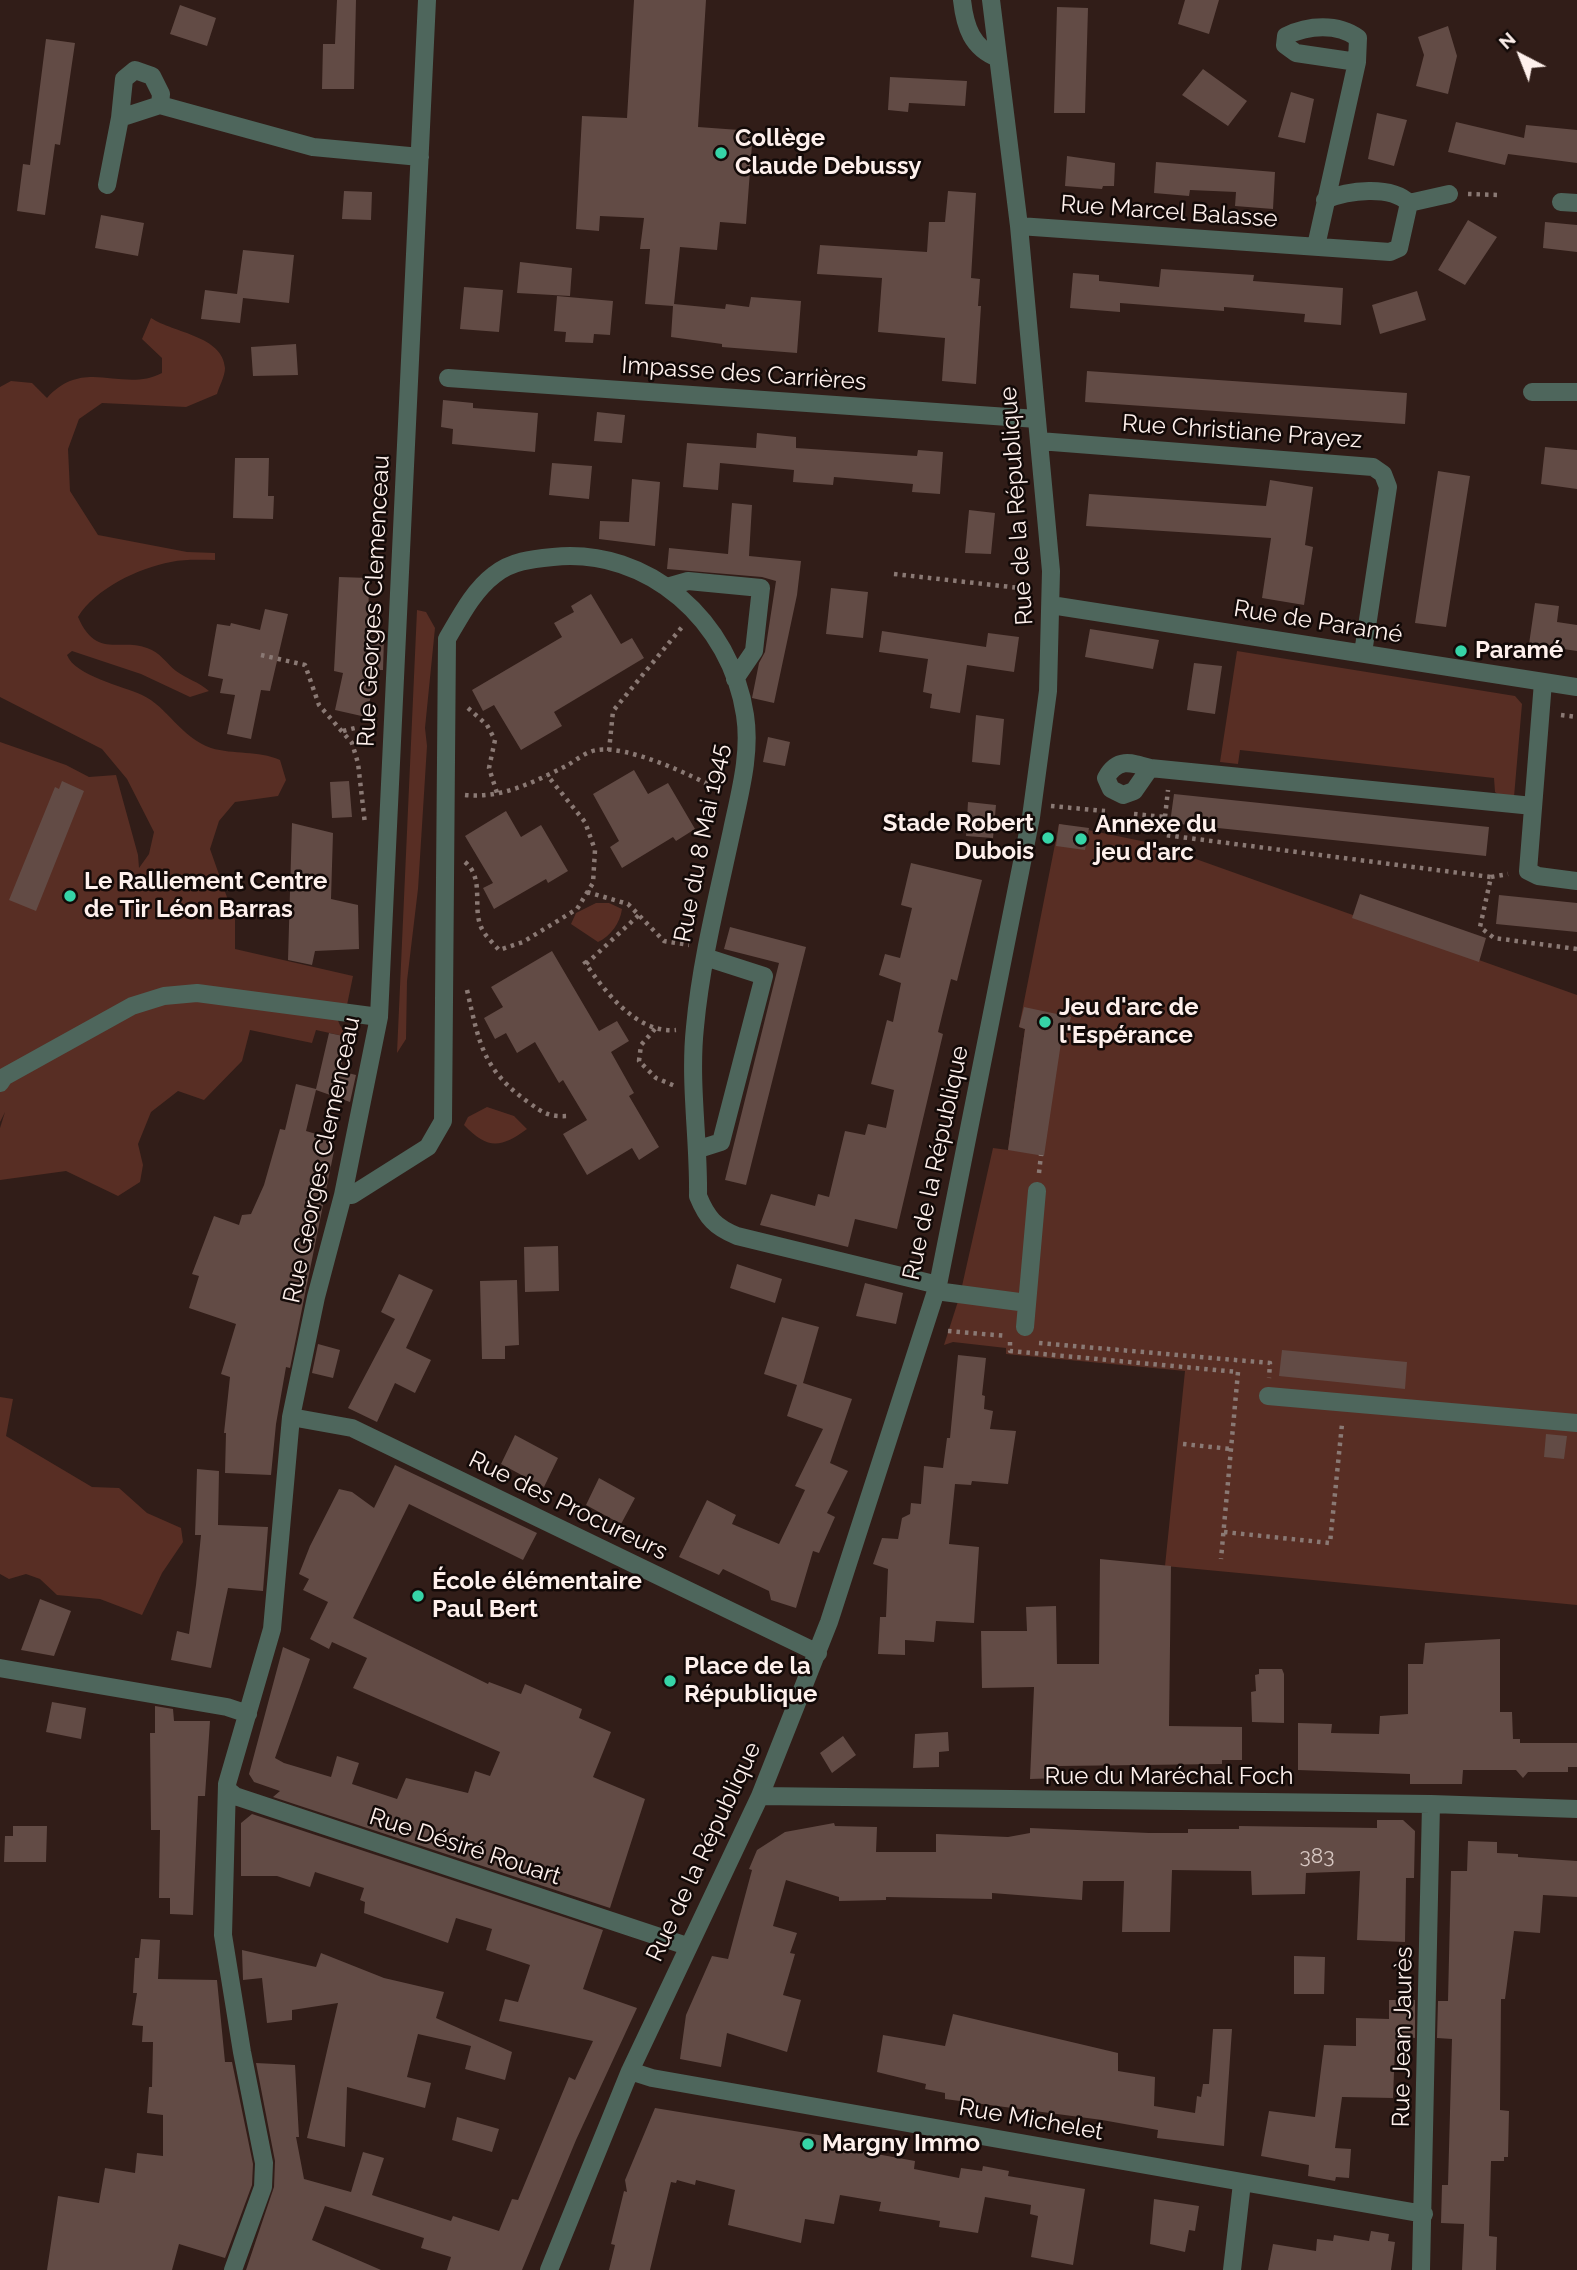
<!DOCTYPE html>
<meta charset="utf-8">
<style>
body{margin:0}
#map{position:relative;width:1577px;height:2270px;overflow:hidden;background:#311d18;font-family:Raleway,sans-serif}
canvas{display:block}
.north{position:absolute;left:1486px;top:21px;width:70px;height:70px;-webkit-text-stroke:5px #130a08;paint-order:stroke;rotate:318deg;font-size:19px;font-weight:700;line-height:28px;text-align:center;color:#fef0ec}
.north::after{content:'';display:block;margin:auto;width:24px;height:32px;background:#fef0ec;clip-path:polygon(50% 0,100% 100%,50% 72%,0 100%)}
</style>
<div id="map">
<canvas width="1577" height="2270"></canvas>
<div class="north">N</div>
</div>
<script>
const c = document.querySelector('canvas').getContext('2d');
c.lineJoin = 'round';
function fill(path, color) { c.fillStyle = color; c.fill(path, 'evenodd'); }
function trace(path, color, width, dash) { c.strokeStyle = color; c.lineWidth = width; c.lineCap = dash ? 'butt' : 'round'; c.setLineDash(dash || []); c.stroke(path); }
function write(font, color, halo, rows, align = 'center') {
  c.font = font + ' Raleway,sans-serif'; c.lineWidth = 5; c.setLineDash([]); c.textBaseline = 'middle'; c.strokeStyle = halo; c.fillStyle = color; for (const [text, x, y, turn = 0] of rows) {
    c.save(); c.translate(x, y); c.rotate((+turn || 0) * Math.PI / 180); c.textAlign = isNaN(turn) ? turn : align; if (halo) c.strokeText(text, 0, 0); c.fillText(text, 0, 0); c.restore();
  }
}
fill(new Path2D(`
 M151 318C174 333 223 336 225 368 225 376 219 387 217 394L186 407 102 403 79 419 68 449 70 491 98 535 187 552 215 553V560C201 560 185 559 171 562 138 568 95 589 78 617 96 659 120 638 147 648 161 653 166 663 176 671 187 679 199 682 209 691L190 697 141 674 72 651 67 655C75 676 123 686 142 695 168 707 180 737 211 748 234 755 258 750 280 760L286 780 278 796 235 802 219 821 210 849 235 920V949L353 976 347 1005 340 1003C334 1018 339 1025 348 1037L316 1030 312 1043 250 1030 242 1061 204 1100 178 1091 151 1112 138 1144 143 1165 140 1182 118 1196 66 1171 0 1180V1128L5 1112 0 1122V742L66 765 89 777 116 775 138 855 139 868 149 854 154 832 127 779 102 749 0 697V387L11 381 32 383 47 398C85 356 122 394 162 373V358L142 339Z
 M417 610 426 612 435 628 425 728 427 746 418 889 407 981 406 1039 397 1053Z
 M1237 651 1515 696 1522 704 1514 797H1501L1495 792 1494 778 1240 750 1238 764 1220 762Z
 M1059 824 1151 843 1577 995V1605L1165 1566 1185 1371 1006 1354V1348L953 1342 944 1345 960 1295 993 1148 1008 1150 1025 1029 1019 1027Z
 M596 903H609L622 909C620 923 611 936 598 942L571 924 576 913Z
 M487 1107 514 1116 527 1129C501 1148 488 1150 464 1125L468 1117Z
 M0 1397 13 1399 6 1436 92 1487 119 1488 147 1513 181 1528 183 1542 162 1573 142 1615 100 1599 57 1595 40 1579 26 1574 9 1579 0 1574Z`), '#582e24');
fill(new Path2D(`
 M337 0H356L354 89H322L323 44H335Z
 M634 0H706L698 127 753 131 746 224 720 222 717 250 680 247 674 304 725 309 726 304 749 307 751 297 801 301 797 353 722 347V344L671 337 673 306 645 304 650 249H640L644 218 600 216 599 231 576 229 582 116 627 118Z
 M1185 0H1219L1209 34 1178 24Z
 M180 5 216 18 207 46 170 34Z
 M1057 7 1088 8 1085 113H1054Z
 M1448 26 1457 56 1448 94 1416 86 1424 55 1418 37Z
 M46 39 75 43 60 145 55 144 45 215 17 211 23 164 30 165Z
 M1203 69 1247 101 1228 126 1182 95Z
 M890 77 967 81 965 106 909 103 908 112 888 110Z
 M1291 92 1314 99 1305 143 1278 137Z
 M1377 113 1407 120 1394 166 1368 159Z
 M1456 122 1524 138 1526 125 1577 130V163L1508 154 1505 165 1448 152Z
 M1067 156 1115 163 1114 186H1103L1102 189 1065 186Z
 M1156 162 1275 172 1273 209 1235 206 1236 192 1190 190 1189 196 1154 193Z
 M344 191 372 192 371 220 342 219Z
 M948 191 976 193 971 278 980 279 978 306H981L976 384 942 381 945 338 878 332 882 278 817 274 820 245 927 252 929 222H945Z
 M101 215 144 223 138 256 95 248Z
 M1468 220 1497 237 1465 285 1438 270Z
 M1545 222 1577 225V252L1543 248Z
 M243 250 294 255 289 303 243 298 240 323 201 319 205 290 237 294Z
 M520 262 572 268 570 296 517 293Z
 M1161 269 1254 275 1253 281 1343 288 1341 325 1304 322 1305 314 1224 307V311L1120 303V312L1070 308 1073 273 1099 275V281L1159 287Z
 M464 287 503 290 499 332 460 329Z
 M1417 291 1426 320 1380 334 1372 305Z
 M557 296 613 301 610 335 594 334 593 343 565 342 566 332 554 331Z
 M296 344 298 375 253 376 251 347Z
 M1087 371 1407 393 1405 424 1085 402Z
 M443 400 473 403V408L538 413 535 452 452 444 453 429 441 427Z
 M597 412 625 415 622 443 594 441Z
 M757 433 796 437V448L917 456 918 450 943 452 940 494 912 492 913 484 834 477 833 485 793 482 794 470 720 463 718 490 683 487 687 443 756 448Z
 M1545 447 1577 450V489L1541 484Z
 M235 458H269L268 496H274L273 519 233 518Z
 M552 463 592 466 589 499 549 495Z
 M1438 471 1470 476 1446 627 1415 623Z
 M632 479 660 482 655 546 599 539 600 521 629 522Z
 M1270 480 1313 487 1305 545 1313 547 1304 605 1262 598 1271 538 1086 526 1089 494 1266 506Z
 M732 503 752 505 749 556 801 561 797 595 774 703 752 698 759 663 765 652 776 581 762 577 667 569 669 548 728 554Z
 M969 510 995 513 991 554 965 553Z
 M339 577 369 578 368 637 384 638 383 670H377L366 717 335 710 343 673 334 671Z
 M831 588 868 592 863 638 826 634Z
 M591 594 621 644 632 638 644 658 554 712 562 726 521 750 494 705 483 711 472 690 562 637 554 623 574 612 571 606Z
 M1535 603 1559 606 1557 622 1577 625V651L1529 644Z
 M265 609 288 614 270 691 261 690 251 739 227 734 235 695 220 693 223 679 208 676 217 624 230 626 231 623 260 630Z
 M1090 629 1159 640 1153 669 1085 657Z
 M882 631 986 647 988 633 1019 637 1014 672 967 665 960 713 930 708 932 694 923 692 928 659 879 652Z
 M1194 663 1222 666 1215 714 1187 710Z
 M976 715 1004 719 1000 765 972 762Z
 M768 737 790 742 785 766 763 762Z
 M634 770 648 794 668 783 695 829 676 841 673 837 622 868 610 847 619 841 593 794Z
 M62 781 84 791 36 911 9 900 55 787 59 789Z
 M349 781 352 817 332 818 330 782Z
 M1174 794 1489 827 1486 856 1170 823Z
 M968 802 996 805 993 838 966 836Z
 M506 811 521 837 541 825 568 871 548 883 546 879 494 909 483 888 493 883 465 836Z
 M292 823 333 833 331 899 358 905 359 949 315 951 312 965 288 960Z
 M1059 824 1089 828 1085 850 1056 846Z
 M911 863 982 880 957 981 951 979 938 1032 943 1034 897 1229 855 1219 848 1247 760 1225 771 1194 815 1206 818 1194 829 1197 845 1131 865 1135 868 1124 886 1128 894 1090 871 1084 887 1020 893 1022 901 983 879 975 885 954 900 958 912 908 901 905Z
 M1360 894 1486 938 1479 962 1352 918Z
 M1499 895 1577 903V932L1496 924Z
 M730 927 806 947 746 1185 725 1180 779 963 724 949Z
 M552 951 599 1031 617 1021 629 1041 611 1052 634 1093 629 1096 659 1147 639 1160 632 1148 587 1175 563 1134 587 1120 563 1080 559 1083 535 1042 517 1053 506 1033 495 1039 484 1018 503 1007 491 987Z
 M1024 1007 1071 1017 1066 1037 1062 1036 1044 1156 1008 1150 1025 1029 1019 1027Z
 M329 1033 348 1037 340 1071 356 1075 350 1102 316 1090 306 1131 333 1139 331 1150 334 1151 290 1368 286 1367 276 1424 271 1475 225 1473 226 1433H224L230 1377 221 1374 236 1324 189 1308 199 1276 192 1274 214 1216 239 1225 242 1215 251 1214 264 1185 280 1129 285 1130 296 1084 316 1089Z
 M558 1246 559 1291 525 1292 524 1247Z
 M737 1264 782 1279 775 1303 730 1288Z
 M399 1274 433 1290 406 1348 431 1360 415 1393 395 1383 377 1422 348 1408 395 1319 381 1312Z
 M517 1280 519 1345 505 1346V1359H482L480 1281Z
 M865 1283 903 1293 896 1324 856 1316Z
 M782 1317 819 1327 803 1383 852 1399 830 1463 848 1471 827 1513 835 1517 819 1553 813 1551 796 1608 771 1600 769 1591 723 1569 719 1575 679 1557 707 1500 736 1515 732 1524 779 1544 805 1490 795 1486 823 1429 787 1416 797 1385 764 1374Z
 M318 1344 340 1350 333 1378 312 1373Z
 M1282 1350 1407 1362 1405 1389 1279 1376Z
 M958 1355 986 1358 982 1395 985 1396 984 1409 993 1411 990 1429 1016 1431 1008 1484 972 1481 971 1485 955 1484 949 1544 979 1547 974 1623 936 1621 934 1642 905 1640V1655L878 1654 880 1617H886L888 1569 873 1564 882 1538 898 1539 902 1518 910 1514 911 1503 921 1504 924 1466 943 1468 947 1438H950Z
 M1546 1434 1567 1436 1564 1459 1544 1457Z
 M515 1435 558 1458 544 1487 501 1464Z
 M395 1465 537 1533 523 1560 409 1504 353 1618 488 1684 489 1682 521 1694 525 1684 582 1709 579 1718 611 1732 593 1777 645 1799 610 1908 273 1797 280 1791 254 1782 249 1774 283 1647 310 1659 275 1758 284 1763 331 1777 337 1756 359 1763 352 1784 397 1799 406 1778 468 1793 475 1771 490 1776 500 1752 353 1688 367 1658 332 1642 329 1649 310 1639 328 1602 303 1590 309 1579 299 1574 310 1546 339 1489 352 1492 374 1508Z
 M197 1469 219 1471 218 1525 268 1527 263 1591 228 1588 211 1668 171 1660 177 1631 189 1634 196 1585 201 1535H195Z
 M599 1478 635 1498 621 1524 586 1505Z
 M1100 1559 1171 1566 1169 1726 1242 1727V1760H1222V1764L1059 1766 1060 1778 1030 1779 1034 1687 982 1688 981 1631H1027L1026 1607 1056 1606 1057 1664H1099Z
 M40 1599 71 1611 54 1656 21 1650Z
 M1500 1639V1712H1512L1513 1739H1520V1743H1577V1767H1568V1772H1528L1523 1778 1516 1770H1463L1462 1784H1410V1774L1298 1770V1723L1332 1724 1331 1733 1379 1734 1380 1716 1408 1714V1664H1423L1425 1643Z
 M1259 1669H1282L1284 1674V1723L1252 1722 1251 1692 1256 1691 1255 1675 1259 1674Z
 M52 1702 86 1708 81 1739 46 1732Z
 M155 1706 173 1709 174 1721H210L205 1796H198L193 1915 170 1914V1898H159L160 1830H151L150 1733H155Z
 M948 1732 949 1751 939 1752V1767L913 1768 915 1734Z
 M843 1736 856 1755 832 1773 820 1753Z
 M252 1814 603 1930 583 1989 637 2008 576 2140 522 2270H447L451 2257 421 2248 424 2238 325 2206 312 2240 381 2270H246L274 2187 275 2161 256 2063 295 2065 299 2137H296L304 2179 351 2192 363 2152 384 2158 372 2195 451 2221 453 2216 499 2231 512 2199 518 2200 569 2077 575 2080 593 2041 499 2021 505 1999 518 2002 530 1965 486 1950 492 1929 456 1918 448 1943 364 1913 365 1902 360 1900 364 1888 315 1872 310 1887 277 1876H241V1823Z
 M1377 1820H1403L1415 1831 1414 1878H1406L1405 1942 1357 1940 1360 1871 1306 1873 1305 1894 1252 1895 1251 1871 1172 1870 1170 1932H1122L1124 1881H1083L1082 1900 992 1893V1899L886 1897V1900L839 1901V1897L786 1880 773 1926 797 1933 790 1953 795 1954 783 1995 801 2000 787 2052 727 2033 721 2067 680 2059 686 2015 712 1956 728 1959 752 1870 749 1869 757 1850 785 1832 834 1823 835 1826 877 1827 876 1852H936V1834L1008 1837 1030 1833V1828L1149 1833H1188V1829H1239V1826L1377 1828Z
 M13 1826H47L46 1862H4L5 1836H13Z
 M1468 1841 1497 1842V1853L1518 1854V1857L1577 1861V1897L1543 1895 1540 1933 1514 1931 1505 1999H1501L1500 2110 1509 2111 1508 2157H1504V2161H1491L1489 2236 1497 2237 1496 2270H1462L1464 2224 1441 2223 1442 2185H1448L1452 2039 1437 2038 1438 2001H1448L1451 1871H1467Z
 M141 1939 160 1940 158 1979 217 1980 225 2062H232L253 2164 252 2185 225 2258 179 2244 172 2270H47L58 2196 99 2203 105 2168 135 2173 137 2153 163 2156V2115L147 2113 149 2087H152L153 2042H142L143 2026 132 2025 137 1993H133L135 1958H139Z
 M242 1950 316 1967 321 1953 384 1978 444 1992 436 2018 512 2052 505 2080 465 2069 471 2046 418 2034 407 2077 431 2083 425 2108 347 2087 345 2147 307 2138 338 2003 292 2010V2020L267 2023 262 1978 243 1980Z
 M1294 1956 1325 1957 1324 1994H1294Z
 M1389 2000H1415V2038L1409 2037V2047H1395L1393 2098 1342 2097 1335 2148 1351 2149 1349 2178 1336 2177 1335 2181 1308 2176 1309 2165 1261 2156 1269 2111 1315 2117 1324 2045 1356 2046V2018L1389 2019Z
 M953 2014 1118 2053V2071L1155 2077 1154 2106 1195 2113 1197 2096 1201 2097 1203 2084H1209L1213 2029H1232L1224 2146 1157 2138 1158 2130 1102 2120 945 2099V2093L925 2089 926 2084 877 2072 883 2035 945 2046Z
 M655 2108 861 2142 860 2151 915 2161 914 2169 959 2178 961 2168 982 2171 983 2166 1009 2171 1008 2176 1085 2189 1073 2265 1031 2257 1038 2216 1030 2214 1031 2205 985 2197 978 2233 939 2227 940 2221 879 2211 881 2202 840 2195 834 2224 805 2219 801 2243 728 2225 735 2190 696 2180 695 2185 677 2180 676 2183 671 2182 650 2270H609L615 2245 611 2244 624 2191 627 2192 625 2180Z
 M457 2117 499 2129 492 2152 452 2140Z
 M1154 2199 1199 2206 1195 2231 1189 2230 1185 2252 1150 2244Z
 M1371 2231 1389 2234 1388 2241 1395 2242 1391 2270H1268L1273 2244 1316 2251 1317 2239 1333 2241 1334 2235 1369 2241Z`), '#624b45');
trace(new Path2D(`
 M1468 194 1500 195
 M894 574 1029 589
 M261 655 305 665 319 705 352 743 358 763 365 824
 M468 708 487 725 495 740 489 768 497 793
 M1561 715 1577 717
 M343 731 355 728 363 738 364 731 372 730
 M609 751 613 711 682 627
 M465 795C502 799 536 781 568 765 576 760 587 751 597 750 627 745 692 775 719 790
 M1051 806 1105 811
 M1134 814 1165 817V835L1491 877 1480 927 1494 938 1577 949
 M1165 817 1168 790
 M465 862C485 879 472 906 481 927 485 936 493 943 499 950L523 942 577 909 593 883 595 850 585 822 547 775
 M1491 877 1508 874
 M587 892 628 904 664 941 689 945
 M584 961C604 991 637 1034 676 1030
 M586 964 640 914
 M467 990C479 1042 482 1069 528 1102 543 1113 549 1117 568 1116
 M655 1029 641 1045 639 1061 656 1078 675 1086
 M1039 1173 1041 1155
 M948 1331 1007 1336
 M1010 1342V1351L1238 1372 1221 1559
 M1039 1343 1270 1363 1269 1378
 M1183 1444 1231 1449
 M1224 1532 1330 1543 1342 1424`), '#8a7974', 4.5, [3.5, 5]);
trace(new Path2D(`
 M962 0C965 27 972 48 998 58
 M120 118 160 105
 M107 185 120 118 124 79 135 70 152 76 161 94 160 105 313 147 420 157
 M1325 200C1348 190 1391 185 1409 203
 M1561 202 1577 203
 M1019 226 1390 252 1399 248 1409 203 1449 194
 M1316 246 1357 62 1358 38C1338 23 1308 25 1286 36L1285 45 1296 53 1357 62
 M448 378 1037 419
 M1532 392H1577
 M1039 441 1373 467 1383 474 1388 487 1363 653
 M667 587 688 581 761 588 754 651 735 679
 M1051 605 1577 687
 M1543 682 1528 871 1538 876 1577 881
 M1150 768 1134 791 1123 795 1111 789 1106 778C1117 758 1130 762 1150 768L1533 806
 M0 1083 4 1077 132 1006 164 996 197 993 379 1017
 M699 1149 721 1142 764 976 705 957
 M343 1195H352L428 1147 443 1121 447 639C460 617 473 591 494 575 511 561 532 559 553 557 649 547 731 622 745 715 751 753 740 792 732 830 718 895 701 961 695 1027 689 1083 699 1140 698 1196 707 1218 715 1227 737 1236L938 1285
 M936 1291 1027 1303
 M1025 1327 1037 1191
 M1268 1396 1577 1423
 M291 1417 352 1428 818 1653
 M0 1668 227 1707 248 1714
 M229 1791 235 1796 687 1946
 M760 1796 1431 1804 1577 1809
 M630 2071 652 2078 1424 2214
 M233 2270 263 2187 264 2163 242 2052 223 1935 227 1784 272 1629 291 1417 316 1297 343 1195 379 1017 427 0
 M549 2270 630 2071 760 1796 829 1622 938 1285 1031 817 1048 691 1051 571 1019 226 991 0
 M1232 2270 1242 2183
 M1421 2270 1431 1804`), '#4e665c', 18);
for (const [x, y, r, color] of [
 [721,153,7,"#36d4a7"],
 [1461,651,7,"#36d4a7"],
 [1048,838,7,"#36d4a7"],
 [1081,839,7,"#36d4a7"],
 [70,896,7,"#36d4a7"],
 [1045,1022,7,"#36d4a7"],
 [418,1596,7,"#36d4a7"],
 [670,1681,7,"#36d4a7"],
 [808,2144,7,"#36d4a7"]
]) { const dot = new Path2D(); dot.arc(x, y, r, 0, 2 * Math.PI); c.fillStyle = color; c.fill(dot); trace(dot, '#130a08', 2.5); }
write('21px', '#d7c7c2', null, [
 ["383",1317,1857]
]);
write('bold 24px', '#fef0ec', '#130a08', [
 ["Collège",735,139],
 ["Claude Debussy",735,167],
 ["Paramé",1475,651],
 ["Stade Robert",1034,824,"right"],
 ["Dubois",1034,852,"right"],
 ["Annexe du",1095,825],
 ["jeu d'arc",1095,853],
 ["Le Ralliement Centre",84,882],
 ["de Tir Léon Barras",84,910],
 ["Jeu d'arc de",1059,1008],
 ["l'Espérance",1059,1036],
 ["École élémentaire",432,1582],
 ["Paul Bert",432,1610],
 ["Place de la",684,1667],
 ["République",684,1695],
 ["Margny Immo",822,2144]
], 'left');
write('24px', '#fef0ec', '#130a08', [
 ["Rue Marcel Balasse",1169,212,4],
 ["Impasse des Carrières",744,374,4],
 ["Rue Christiane Prayez",1242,432,4],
 ["Rue de la République",1017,506,-94],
 ["Rue Georges Clemenceau",374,601,-87],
 ["Rue de Paramé",1318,622,9],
 ["Rue du 8 Mai 1945",702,843,-79],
 ["Rue Georges Clemenceau",322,1160,-78],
 ["Rue de la République",936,1163,-78],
 ["Rue des Procureurs",568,1506,26],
 ["Rue du Maréchal Foch",1169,1777],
 ["Rue Désiré Rouart",465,1847,18],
 ["Rue de la République",704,1852,-65],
 ["Rue Jean Jaurès",1403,2037,-89],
 ["Rue Michelet",1031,2120,10]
]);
</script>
